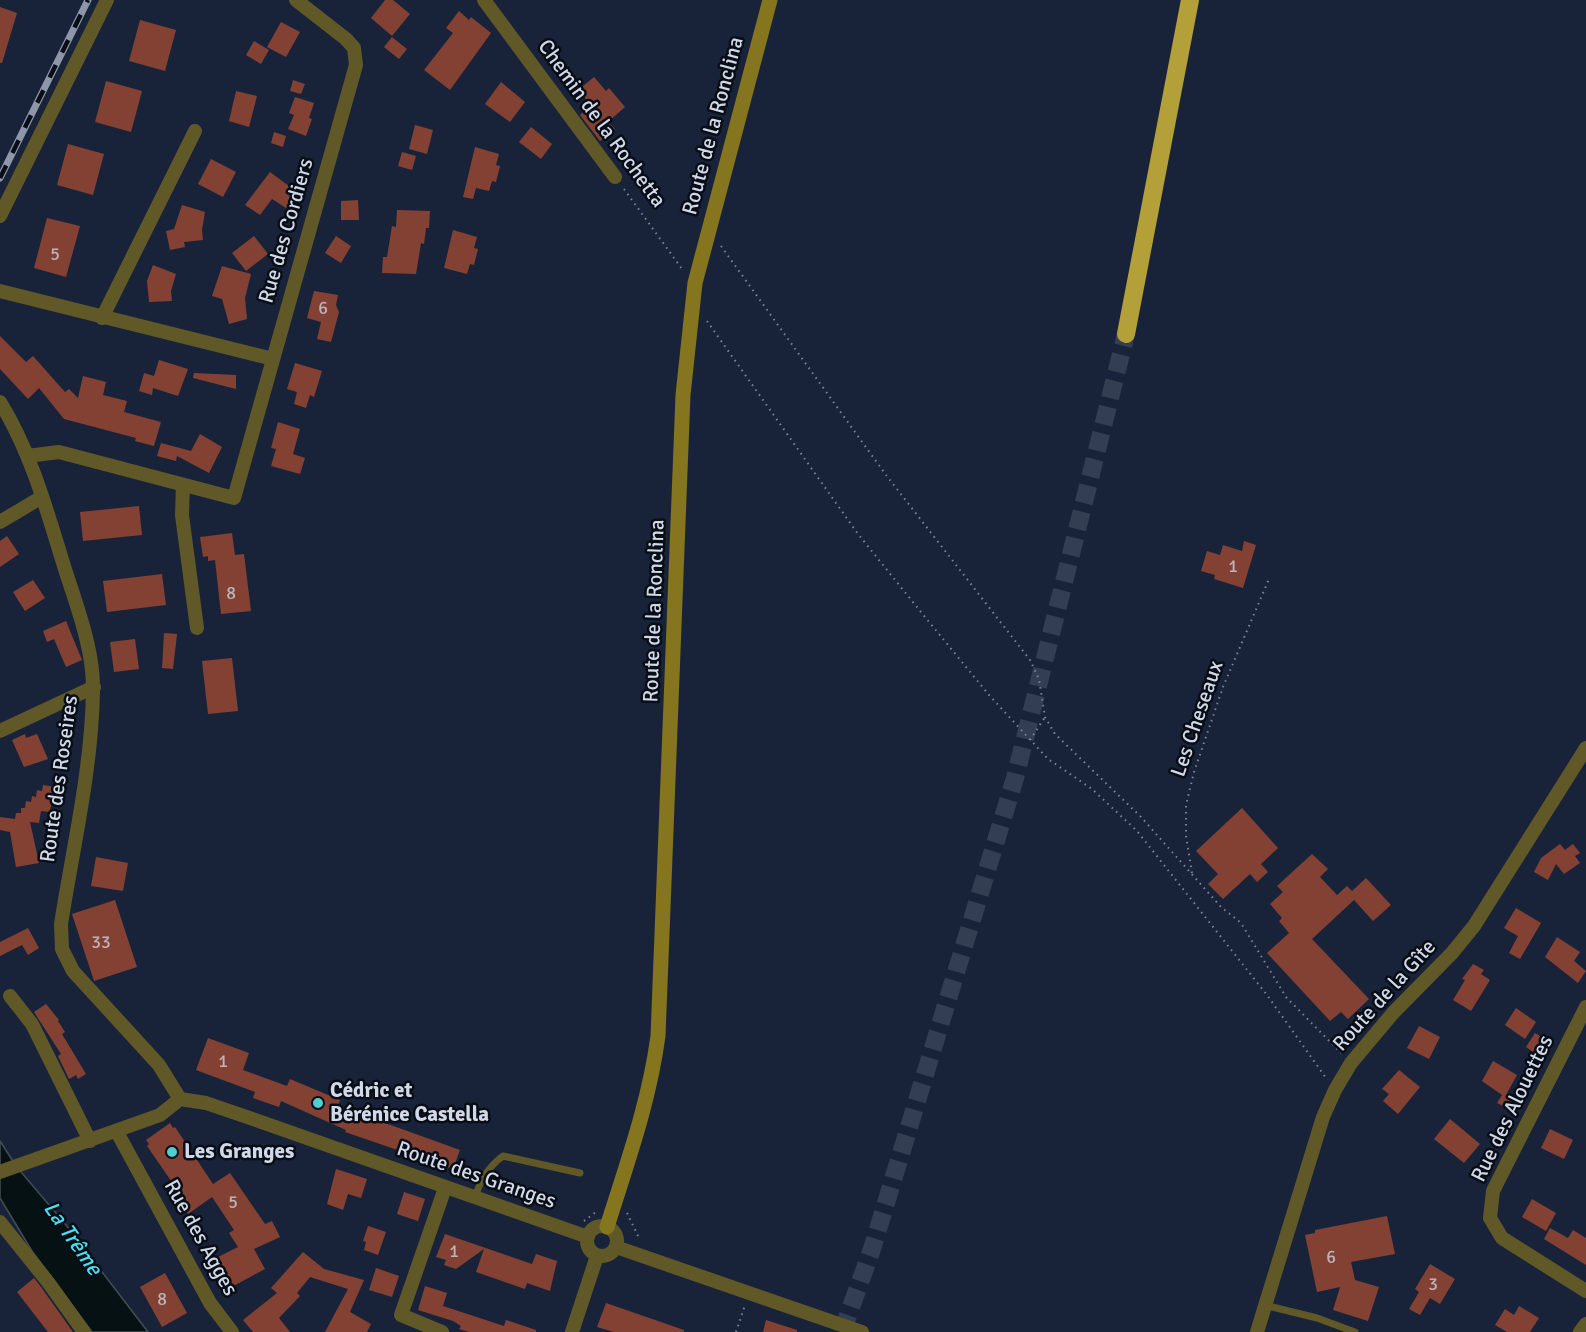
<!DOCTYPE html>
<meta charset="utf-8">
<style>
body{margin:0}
canvas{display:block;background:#182339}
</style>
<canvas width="1586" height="1332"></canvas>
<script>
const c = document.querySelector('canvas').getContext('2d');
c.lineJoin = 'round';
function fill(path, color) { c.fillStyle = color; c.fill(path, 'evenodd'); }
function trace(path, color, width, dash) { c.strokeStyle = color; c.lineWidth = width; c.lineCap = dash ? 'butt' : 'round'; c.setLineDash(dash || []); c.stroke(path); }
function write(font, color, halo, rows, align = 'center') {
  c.font = font + ' Signika,sans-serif'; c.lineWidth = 5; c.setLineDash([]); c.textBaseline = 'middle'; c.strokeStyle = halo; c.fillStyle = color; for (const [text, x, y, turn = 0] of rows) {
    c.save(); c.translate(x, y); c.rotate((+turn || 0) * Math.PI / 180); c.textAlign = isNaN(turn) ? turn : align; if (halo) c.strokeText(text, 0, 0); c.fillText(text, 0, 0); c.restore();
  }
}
const water = new Path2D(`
 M0 1141 16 1166 66 1225 148 1332H92L32 1251 0 1198Z`);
fill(water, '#051113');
trace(water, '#424d53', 1.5);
fill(new Path2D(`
 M385 0H393L410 14 392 36 371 18Z
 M0 7 17 13 2 63H0Z
 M459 11 469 20 471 17 491 33 450 90 424 70 453 33 446 28Z
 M140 20 176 30 165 71 129 61Z
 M281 22 300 32 286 57 267 47Z
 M392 37 407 49 399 59 384 47Z
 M254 41 269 50 261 64 246 55Z
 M594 77 606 91 609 88 625 107 608 122 615 129 600 141 580 115 591 105 578 90Z
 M293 80 305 84 301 94 290 91Z
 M106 81 142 91 131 132 95 122Z
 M501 82 525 102 510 122 485 104Z
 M236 91 257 96 249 127 229 121Z
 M295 97 314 103 309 118 312 119 306 136 288 129 294 115 289 113Z
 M415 125 433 130 427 154 409 149Z
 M531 127 552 144 541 159 519 142Z
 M274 132 286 136 283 147 271 143Z
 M68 144 104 154 93 195 57 185Z
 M475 147 499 154 496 165 500 166 496 182 492 181 489 191 476 188 473 199 463 197Z
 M402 152 416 156 412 170 398 166Z
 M211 159 236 172 223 197 198 184Z
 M270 172 297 192 286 208 272 199 260 215 245 205Z
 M358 200 359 220H341V201Z
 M182 205 205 212 202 230 203 240 184 242 185 247 170 250 166 231 174 229Z
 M397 210 430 211 429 228H426L424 244 421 243 416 274 382 273 383 257H387L392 226 396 227Z
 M47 218 80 226 66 277 34 268Z
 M453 230 477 237 474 248 478 249 474 265 470 264 467 274 444 268Z
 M254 236 268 254 246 271 232 253Z
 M336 236 351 246 341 263 325 253Z
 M153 265 176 274 171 291 172 301 149 302 147 281Z
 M222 266 251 274 245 298 247 319 229 324 222 299 212 296Z
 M314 291 338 295 336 305 339 312 331 342 317 339 321 322 307 318Z
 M0 336 26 362 33 356 65 392 69 389 78 398 83 376 106 382 103 395 127 401 124 412 161 422 154 446 135 441 136 438 64 419 39 388 28 399 0 369Z
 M159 360 188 369 178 396 153 388 152 395 139 391 144 373 154 376Z
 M295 363 322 371 314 397 310 395 306 408 294 404 297 392 287 389Z
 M194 373 236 375V389L193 378Z
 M278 422 300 429 293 454 305 458 300 474 271 466 276 449 271 448Z
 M200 434 222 447 209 473 177 456 176 461 157 456 161 443 191 451Z
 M139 506 142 535 83 541 80 512Z
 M232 533 235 555 244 554 251 611 221 614 215 560 208 561V556L203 557 200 537Z
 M7 536 19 554 0 567V541Z
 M1244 541 1256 545 1243 588 1214 579 1215 575 1201 571 1207 551 1220 555 1223 545 1242 551Z
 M162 574 166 605 107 612 103 581Z
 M33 580 45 598 25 611 13 592Z
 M66 621 82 660 66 667 54 639 47 642 43 631Z
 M164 633 177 634 173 669 162 668Z
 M135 639 139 669 114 672 110 642Z
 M232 658 238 711 208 714 202 661Z
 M25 734 26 738 37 734 48 759 24 767 12 740Z
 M43 785 62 788 60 800 52 799 50 812 41 811 39 823 30 822 39 863 16 867 10 832 0 830V817L15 819 16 813H21V808H25L26 801 31 802 32 796 36 797 37 790 42 791Z
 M1242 808 1278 848 1261 864 1268 872 1257 882 1250 874 1223 899 1208 884 1218 874 1196 851Z
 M1560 844 1565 850 1573 844 1580 853 1575 856 1580 863 1564 874 1556 864 1548 880 1534 872 1541 858Z
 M1312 854 1328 869 1320 877 1337 895 1347 886 1352 891 1366 878 1391 905 1373 921 1354 900 1312 939 1369 999 1348 1019 1341 1012 1330 1021 1267 953 1289 933 1279 921 1282 918 1270 904 1283 892 1277 886Z
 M96 857 128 863 123 891 91 886Z
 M115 900 137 967 94 981 72 914Z
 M1516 908 1541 923 1520 959 1509 953 1518 936 1504 928Z
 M28 928 39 948 28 955 22 945 0 956V942Z
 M1557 937 1580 952 1574 961 1586 971 1578 983 1545 957Z
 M1473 964 1484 970 1481 974 1490 980 1471 1011 1453 1000 1465 980 1462 979Z
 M46 1004 59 1020 58 1021 65 1032 62 1034 86 1074 78 1079 76 1075 69 1079 58 1056 61 1054 34 1012Z
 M1516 1008 1536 1022 1525 1039 1505 1025Z
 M1419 1026 1440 1037 1429 1059 1407 1048Z
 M1535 1033 1549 1042 1539 1056 1526 1047Z
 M208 1038 249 1053 243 1070 287 1086 290 1079 340 1100 338 1106 460 1150 453 1169 345 1132 346 1130 281 1101 279 1107 253 1098 255 1092 196 1070Z
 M1493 1061 1517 1075 1507 1093 1517 1099 1511 1110 1497 1103 1502 1095 1482 1081Z
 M1399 1070 1420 1087 1398 1114 1383 1101 1389 1094 1382 1089Z
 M1450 1119 1480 1144 1464 1163 1434 1139Z
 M170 1123 173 1128 175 1127 213 1184 230 1173 265 1224 272 1221 280 1237 254 1249 265 1269 226 1290 210 1261 238 1247 229 1233 234 1230 212 1197 188 1214 170 1188 174 1185 147 1146 149 1144 146 1140Z
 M1550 1129 1573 1140 1564 1159 1541 1148Z
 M336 1169 367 1179 361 1198 348 1194 343 1210 327 1204Z
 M404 1192 425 1199 418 1221 397 1214Z
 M1532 1199 1556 1213 1546 1231 1522 1217Z
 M1387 1216 1395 1254 1351 1262 1355 1280 1379 1287 1368 1321 1333 1310 1340 1287 1317 1292 1305 1235 1315 1233V1230Z
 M368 1226 386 1232 378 1255 364 1250 366 1242 363 1241Z
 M1550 1228 1568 1238 1573 1230 1586 1238V1265L1544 1239Z
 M445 1234 532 1264 536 1254 557 1261 550 1291 527 1283 525 1289 476 1272 484 1249 456 1269 444 1265 446 1260 436 1257Z
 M303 1252 324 1269 364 1280 350 1312 371 1324 367 1332H325L348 1289 310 1277 297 1293 300 1296 279 1318 290 1332H253L243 1320 277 1293 271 1288Z
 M1430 1264 1455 1279 1440 1304 1430 1298 1420 1315 1409 1309 1419 1292 1415 1289Z
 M376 1268 399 1276 392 1297 369 1290Z
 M165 1273 187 1313 162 1327 140 1287Z
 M34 1278 41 1287 73 1332H48L17 1292Z
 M425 1286 447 1293 443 1306 504 1326 506 1320 536 1330V1332H469L459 1329 461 1326 453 1321 418 1310Z
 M606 1303 684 1330V1332H614L597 1327Z
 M1519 1306 1539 1318 1530 1332H1507L1495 1325 1505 1309 1514 1315Z
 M766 1320 797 1330V1332H763Z`), '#834133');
trace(new Path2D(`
 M842 1332 872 1249 1015 778 1126 334`), '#343e53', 18, [18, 9]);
trace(new Path2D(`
 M624 189 682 269
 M721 246 886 475 1030 660 1039 679 1045 717 1055 734 1141 817 1221 907 1241 923 1286 997 1341 1053
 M707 321 858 534 925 617 989 695 1048 759 1092 789 1137 831 1267 995 1326 1078
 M1030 740 1045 717
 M1192 873 1186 836V805L1194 772 1223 687 1269 579
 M627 1213 640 1240
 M584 1221 596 1212
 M736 1332 745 1305`), '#7c8698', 2, [1.5, 4.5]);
trace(new Path2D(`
 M475 1198C480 1180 488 1167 503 1156L580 1173
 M1264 1305 1317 1318 1355 1332`), '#615827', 7);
trace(new Path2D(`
 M484 0 615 177
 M0 216 107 0
 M0 291 273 359
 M102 318 195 131
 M0 402C31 452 47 511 64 566 76 604 94 650 93 690 92 768 73 847 61 924L62 949 73 971 159 1065 180 1099
 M27 456 59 452 234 498 356 65 354 48 346 39 296 0
 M183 485 182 515 197 628
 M0 522 42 497
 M0 731 94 687
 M10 996 32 1024 90 1141
 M1586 1007 1493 1191 1490 1218 1502 1238 1586 1291
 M180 1099 206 1103 247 1117 588 1237
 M117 1132 210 1303 232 1332
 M0 1172 160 1115 180 1099
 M0 1222 48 1282 84 1332
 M587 1241a15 15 0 1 1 30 0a15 15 0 1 1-30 0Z
 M616 1247 862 1332
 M442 1332 401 1315 445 1188
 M572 1332 597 1256
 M1257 1332 1323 1117 1335 1090 1351 1063 1393 1013 1452 953 1474 926 1586 748
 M1580 1332 1586 1324`), '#615827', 14);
trace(new Path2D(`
 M607 1227C627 1163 649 1103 658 1036L683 395 695 283 770 0`), '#84751e', 15);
trace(new Path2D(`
 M1126 334 1190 0`), '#b3a039', 18);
const rail = new Path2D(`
 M0 178 88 0`);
trace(rail, '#8e97a9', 7);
trace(rail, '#080d16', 4.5, [14]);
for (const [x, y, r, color] of [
 [318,1103,6,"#52cdcd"],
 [172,1152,6,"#52cdcd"]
]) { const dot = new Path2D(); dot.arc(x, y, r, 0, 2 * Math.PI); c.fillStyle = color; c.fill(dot); trace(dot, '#080d16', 2); }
write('18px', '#beb3bb', null, [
 ["5",55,255],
 ["6",323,309],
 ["1",1233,567],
 ["8",231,594],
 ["33",101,943],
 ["1",223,1062],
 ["5",233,1203],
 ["1",454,1252],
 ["6",1331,1258],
 ["3",1433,1285],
 ["8",162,1300]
]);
write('21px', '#d1d9e8', '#080d16', [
 ["Chemin de la Rochetta",601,124,54],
 ["Route de la Ronclina",714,126,-75],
 ["Rue des Cordiers",287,231,-74],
 ["Route de la Ronclina",655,611,-88],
 ["Les Cheseaux",1198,719,-71],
 ["Route des Roseires",60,779,-82],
 ["Route de la Gîte",1385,996,-48],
 ["Rue des Alouettes",1513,1109,-64],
 ["Route des Granges",476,1176,19],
 ["Rue des Agges",200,1238,61]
]);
write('bold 21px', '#d1d9e8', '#080d16', [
 ["Cédric et",330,1091],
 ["Bérénice Castella",330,1115],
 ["Les Granges",184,1152]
], 'left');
write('italic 22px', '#4adeef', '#080d16', [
 ["La Trême",72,1239,55]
]);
</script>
